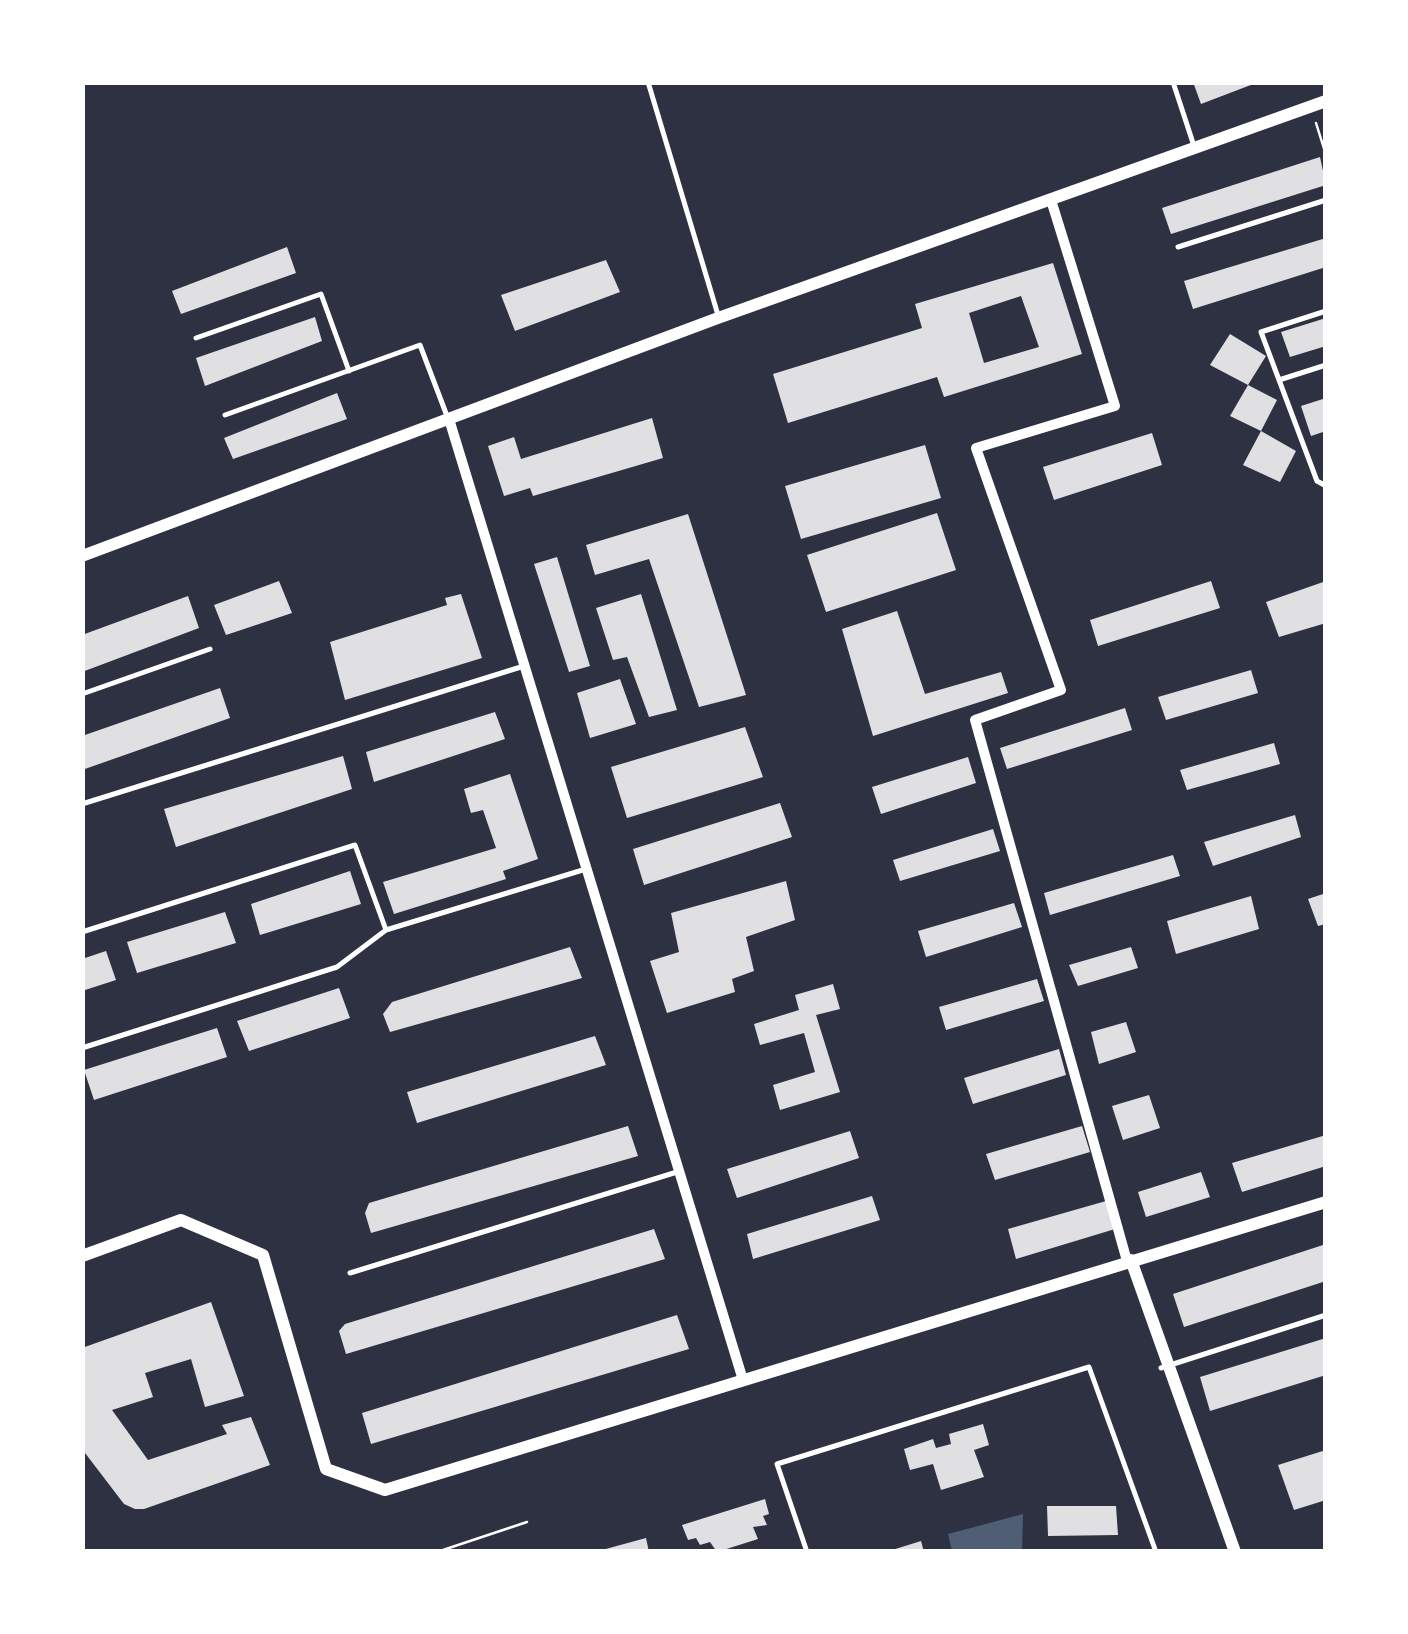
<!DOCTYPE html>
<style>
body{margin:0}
#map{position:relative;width:1408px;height:1634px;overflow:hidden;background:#2d3142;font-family:"Titillium Web",sans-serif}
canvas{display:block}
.frame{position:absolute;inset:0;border:85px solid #fff;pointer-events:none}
</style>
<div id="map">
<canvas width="1408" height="1634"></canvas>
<div class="frame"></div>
</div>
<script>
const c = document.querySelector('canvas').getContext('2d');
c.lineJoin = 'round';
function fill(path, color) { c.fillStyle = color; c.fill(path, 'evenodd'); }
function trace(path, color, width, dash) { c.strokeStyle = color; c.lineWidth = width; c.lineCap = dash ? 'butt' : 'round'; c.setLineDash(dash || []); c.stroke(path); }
fill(new Path2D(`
 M1023 1514 1022 1551H952L948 1534Z`), '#4f5d75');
fill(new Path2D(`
 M1193 82H1256V83L1201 104Z
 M1320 157 1326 185 1171 234 1162 208Z
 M1326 238V267L1193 309 1184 281Z
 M287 247 296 273 181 314 172 291Z
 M606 260 620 292 515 331 501 295Z
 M1053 263 1082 354 944 397 937 377 788 423 773 374 922 328 915 304ZM1021 296 1039 347 984 363 969 313Z
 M315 317 322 341 205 386 196 358Z
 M1326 318V346L1290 357 1281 332Z
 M1230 334 1266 356 1248 385 1210 365Z
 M1248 385 1277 400 1261 431 1230 416Z
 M337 393 347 419 233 459 224 438Z
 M1326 398V431L1311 436 1301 406Z
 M652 418 663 458 533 496 530 488 504 496 488 446 514 437 521 459Z
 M1261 431 1296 451 1280 482 1243 465Z
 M1152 433 1162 465 1054 500 1043 467Z
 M925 445 941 498 801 539 785 486Z
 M937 513 956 570 826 612 807 555Z
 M688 514 746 695 699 707 649 559 595 575 586 545Z
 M557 557 590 666 569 672 534 564Z
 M279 581 292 613 226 635 214 605Z
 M1211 581 1220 608 1098 646 1090 620Z
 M1326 581V623L1279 637 1266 602Z
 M461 594 482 658 345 700 330 642 447 605 445 598Z
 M641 594 677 710 649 717 627 657 613 660 596 608Z
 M188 596 199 628 82 672V635Z
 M897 611 925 694 1001 672 1008 693 873 736 842 629Z
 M1251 670 1258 693 1166 720 1158 697Z
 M620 679 636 724 590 738 577 693Z
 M220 688 230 718 82 770V736Z
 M1125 708 1132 730 1007 769 1000 748Z
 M495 712 505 739 374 782 366 752Z
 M745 727 763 777 627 818 611 767Z
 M1274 743 1280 764 1187 790 1180 770Z
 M343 756 352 789 176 847 164 809Z
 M968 757 976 783 881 814 872 787Z
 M510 774 538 859 503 871 506 879 394 914 383 882 496 848 483 810 471 813 464 789Z
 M780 803 792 837 644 885 633 849Z
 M1295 815 1301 837 1213 866 1204 842Z
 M993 829 1000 851 900 881 893 860Z
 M1173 855 1180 876 1050 915 1044 893Z
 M350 871 361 904 260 935 251 904Z
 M786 881 795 920 746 937 754 971 732 979 735 992 667 1013 650 961 679 952 671 913Z
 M1326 893V924L1318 926 1308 899Z
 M1251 896 1259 929 1176 954 1167 921Z
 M1014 903 1022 927 926 957 918 931Z
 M225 912 236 943 137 973 127 942Z
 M570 947 582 978 390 1032 383 1014 392 1002Z
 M1131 947 1138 968 1078 986 1069 965Z
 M106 951 116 980 82 991V959Z
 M1037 979 1044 1001 946 1030 939 1007Z
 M833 984 840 1009 816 1015 840 1092 780 1110 773 1085 815 1072 804 1033 760 1045 754 1024 799 1010 795 995Z
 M339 988 350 1018 249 1051 237 1021Z
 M1126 1022 1136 1052 1099 1064 1091 1032Z
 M217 1028 227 1057 94 1100 84 1070Z
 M595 1036 606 1065 417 1123 407 1092Z
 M1059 1049 1066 1075 973 1104 964 1078Z
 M1149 1095 1160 1128 1123 1140 1112 1106Z
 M628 1126 638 1156 371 1233 365 1213 369 1203Z
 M1082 1126 1090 1152 995 1180 986 1154Z
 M850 1131 859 1158 737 1198 727 1169Z
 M1326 1135V1166L1242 1192 1232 1163Z
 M1201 1172 1210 1197 1146 1217 1138 1192Z
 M872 1196 880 1220 753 1259 747 1234Z
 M1106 1201 1115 1229 1016 1259 1008 1229Z
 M654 1229 665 1259 346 1354 339 1331 345 1324Z
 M1326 1244V1281L1184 1327 1173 1294Z
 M211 1302 244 1396 205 1407 191 1359 145 1373 153 1397 112 1410 148 1460 227 1434 222 1425 251 1417 270 1465 144 1509H135L124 1504 82 1449V1348Z
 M677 1315 689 1349 371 1444 362 1413Z
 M1326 1338V1375L1210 1411 1200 1377Z
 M983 1424 989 1445 974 1450 984 1477 941 1490 933 1464 910 1470 904 1449 933 1439 936 1448 951 1444 949 1434Z
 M1326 1450V1500L1294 1510 1278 1465Z
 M765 1499 769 1514 763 1516 767 1525 753 1527 758 1539 717 1552 710 1542 700 1545 696 1538 688 1540 682 1525Z
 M1047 1506H1116L1118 1535 1048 1536Z
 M646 1538 649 1552H602V1550Z
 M921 1541 924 1552H889V1551Z`), '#e0e0e3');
trace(new Path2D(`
 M1316 123 1326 155
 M437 1552 527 1522`), '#fff', 2.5);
trace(new Path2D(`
 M648 82 718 315
 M1173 82 1194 146
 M1178 247 1326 200
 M1326 311 1261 332 1317 481 1326 486
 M196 338 321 294 349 371
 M1279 380 1326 365
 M225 415 420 345 447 416
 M82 694 210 649
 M82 804 524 666
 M82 932 355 845 386 930 586 869
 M82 1048 337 967 386 930
 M350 1273 677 1172
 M1161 1368 1326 1315
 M807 1552 777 1464 1089 1367 1156 1552`), '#fff', 5);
trace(new Path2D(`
 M1051 200 1115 406 976 448 1061 690 975 720 1127 1261
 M449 419 743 1380`), '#fff', 10);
trace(new Path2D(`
 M82 556 718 318 1326 101
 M82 1256 181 1220 263 1255 326 1469 385 1490 1326 1202
 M1131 1260 1235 1552`), '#fff', 12);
</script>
